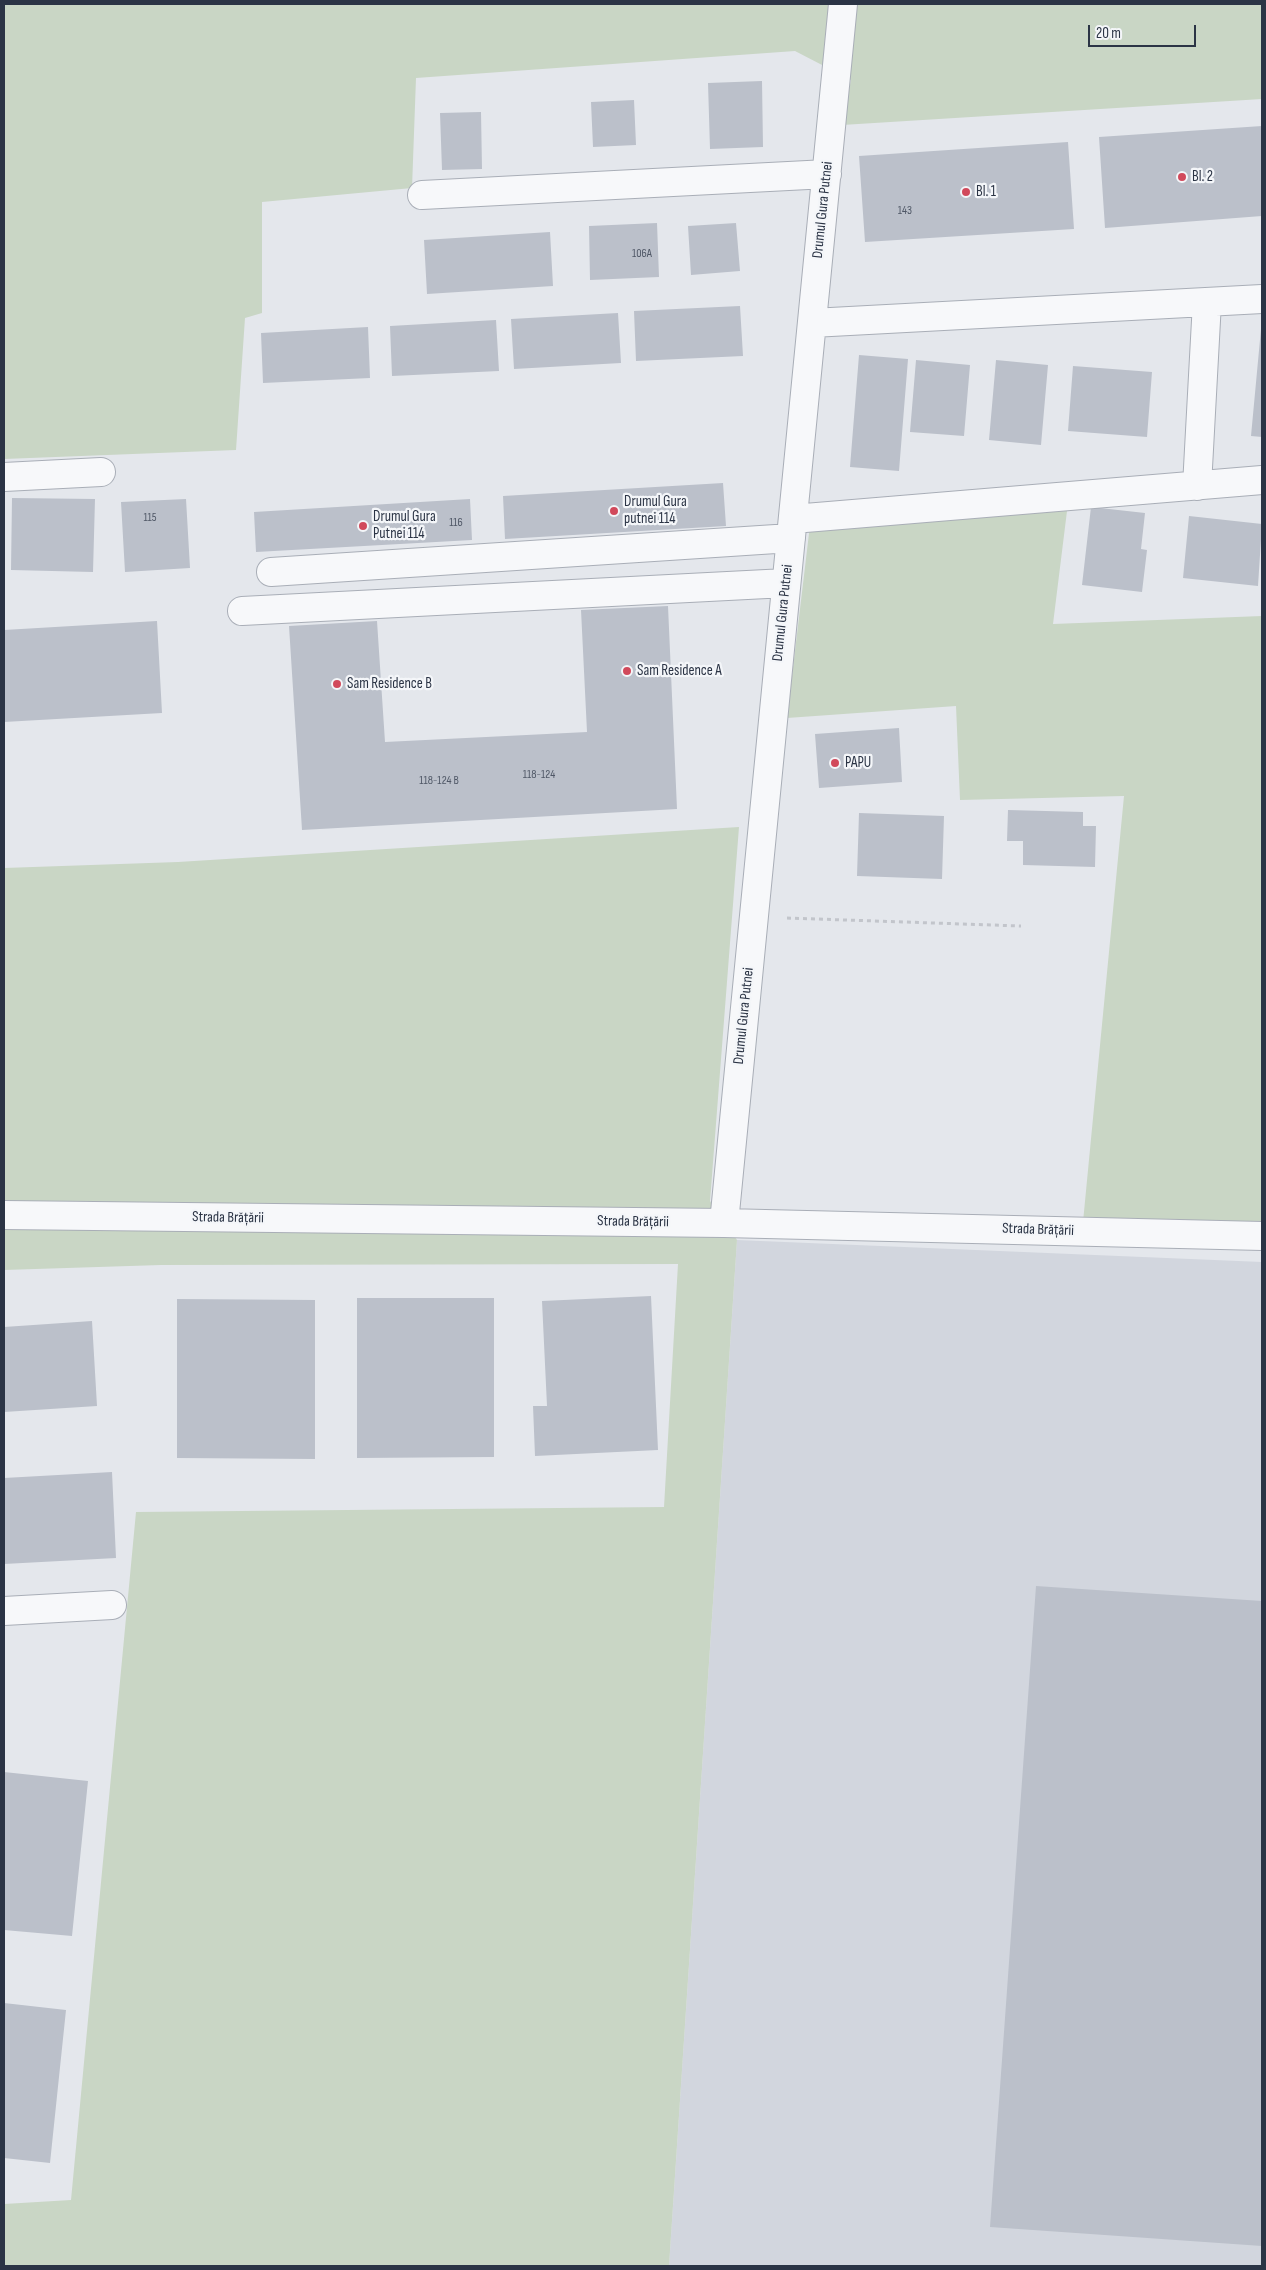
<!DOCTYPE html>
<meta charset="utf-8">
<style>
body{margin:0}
#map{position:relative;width:1266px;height:2270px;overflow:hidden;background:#e4e7ec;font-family:"Sofia Sans Condensed",sans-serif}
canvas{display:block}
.frame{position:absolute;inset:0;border:5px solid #2b3445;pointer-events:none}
.scale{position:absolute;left:1088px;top:25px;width:108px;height:22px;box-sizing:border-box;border:2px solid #2b3445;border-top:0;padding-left:6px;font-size:15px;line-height:18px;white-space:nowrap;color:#2b3445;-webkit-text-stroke:4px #f4f6f9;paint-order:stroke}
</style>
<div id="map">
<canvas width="1266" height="2270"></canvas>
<div class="frame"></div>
<div class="scale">20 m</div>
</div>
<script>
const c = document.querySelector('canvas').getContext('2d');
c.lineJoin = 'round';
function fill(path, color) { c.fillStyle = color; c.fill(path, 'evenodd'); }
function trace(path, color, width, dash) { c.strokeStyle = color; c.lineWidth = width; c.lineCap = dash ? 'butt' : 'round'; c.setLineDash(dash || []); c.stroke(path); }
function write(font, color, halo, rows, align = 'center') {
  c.font = font + ' "Sofia Sans Condensed",sans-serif'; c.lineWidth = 4.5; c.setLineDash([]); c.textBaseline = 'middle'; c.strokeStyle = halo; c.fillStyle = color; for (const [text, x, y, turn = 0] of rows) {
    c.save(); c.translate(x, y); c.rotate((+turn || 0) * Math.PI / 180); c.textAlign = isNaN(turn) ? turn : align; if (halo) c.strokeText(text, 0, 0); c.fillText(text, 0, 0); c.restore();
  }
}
fill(new Path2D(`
 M737 1240 1262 1262V2266H669Z`), '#d2d6de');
fill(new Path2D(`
 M4 4H1262V99L842 125 851 80 795 51 416 78 412 188 262 202V313L245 318 236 450 4 459Z
 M1067 511 1053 624 1262 616V1225L1083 1222 1124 796 960 800 956 706 787 718 810 525Z
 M739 827 710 1201 737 1240 669 2266H4V2204L71 2200 136 1512 664 1507 678 1264 161 1265 4 1270V868L178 862Z`), '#c9d6c5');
fill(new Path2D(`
 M762 81 763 147 710 149 708 83Z
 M634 100 636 145 593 147 591 102Z
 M481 112 482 169 442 170 440 113Z
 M1262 126V216L1105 228 1099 137Z
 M1068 142 1074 229 865 242 859 156Z
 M657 223 659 277 590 280 589 226Z
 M736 223 740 271 691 275 688 226Z
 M550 232 553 286 427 294 424 240Z
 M740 306 743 356 636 361 634 311Z
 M618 313 621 363 514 369 511 319Z
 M496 320 499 371 392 376 390 326Z
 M368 327 370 378 263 383 261 333Z
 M1261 329H1262V437L1251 436Z
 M859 355 908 359 899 471 850 467Z
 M916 360 970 365 964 436 910 432Z
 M996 360 1048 365 1041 445 989 440Z
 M1073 366 1152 372 1147 437 1068 431Z
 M723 483 726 526 505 539 503 496Z
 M12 498 95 499 93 572 11 570Z
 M186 499 190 568 125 572 121 502Z
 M470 499 472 540 256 552 254 512Z
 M1091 507 1145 513 1141 549 1147 550 1142 592 1082 585Z
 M1189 516 1262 524 1258 586 1183 578Z
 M668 606 677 809 302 830 289 626 377 621 385 742 587 732 581 610Z
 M157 621 162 713 4 722V630Z
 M899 728 902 782 819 788 815 734Z
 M1008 810 1083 812V826H1096L1095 867 1023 865V841H1007Z
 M859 813 944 816 942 879 857 876Z
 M651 1296 658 1450 535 1456 533 1406H547L542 1301Z
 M357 1298H494V1457L357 1458Z
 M177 1299 315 1300V1459L177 1458Z
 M92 1321 97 1406 4 1412V1327Z
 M112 1472 116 1558 4 1564V1478Z
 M1036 1586 1262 1601V2246L990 2227Z
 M4 1772 88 1781 72 1936 4 1930Z
 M4 2003 66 2010 50 2163 4 2158Z`), '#bbc0ca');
const street = new Path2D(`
 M422 195 827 174
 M812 323 1262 299
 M4 477 101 472
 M1197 486 1207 302
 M793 519 1262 480
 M271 572 791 538
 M242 611 786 583
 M4 1215 724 1223 1262 1236
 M724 1223 843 4
 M4 1611 112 1605`);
trace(street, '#a9aeb7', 30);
trace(new Path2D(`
 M787 918 1021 926`), '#c2c5cb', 3, [4, 4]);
trace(street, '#f7f8fa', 28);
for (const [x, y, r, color] of [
 [1182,177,5,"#d1495b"],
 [966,192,5,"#d1495b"],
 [614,511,5,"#d1495b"],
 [363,526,5,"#d1495b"],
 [627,671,5,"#d1495b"],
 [337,684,5,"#d1495b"],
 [835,763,5,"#d1495b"]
]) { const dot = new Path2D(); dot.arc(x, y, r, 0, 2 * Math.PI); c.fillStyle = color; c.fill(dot); trace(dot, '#f4f6f9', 2); }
write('12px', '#4f5766', null, [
 ["143",905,211],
 ["106A",642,254],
 ["115",150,518],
 ["116",456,523],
 ["118-124",539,775],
 ["118-124 B",439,781]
]);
write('15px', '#2b3445', '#f4f6f9', [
 ["Bl. 2",1192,177],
 ["Bl. 1",976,192],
 ["Drumul Gura",624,502],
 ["putnei 114",624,519],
 ["Drumul Gura",373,517],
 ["Putnei 114",373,534],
 ["Sam Residence A",637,671],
 ["Sam Residence B",347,684],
 ["PAPU",845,763]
], 'left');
write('15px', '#2b3445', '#f4f6f9', [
 ["Drumul Gura Putnei",823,210,-84],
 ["Drumul Gura Putnei",783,613,-84],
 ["Drumul Gura Putnei",744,1016,-84],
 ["Strada Brățării",228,1218,1],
 ["Strada Brățării",633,1222,1],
 ["Strada Brățării",1038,1230,2]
]);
</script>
